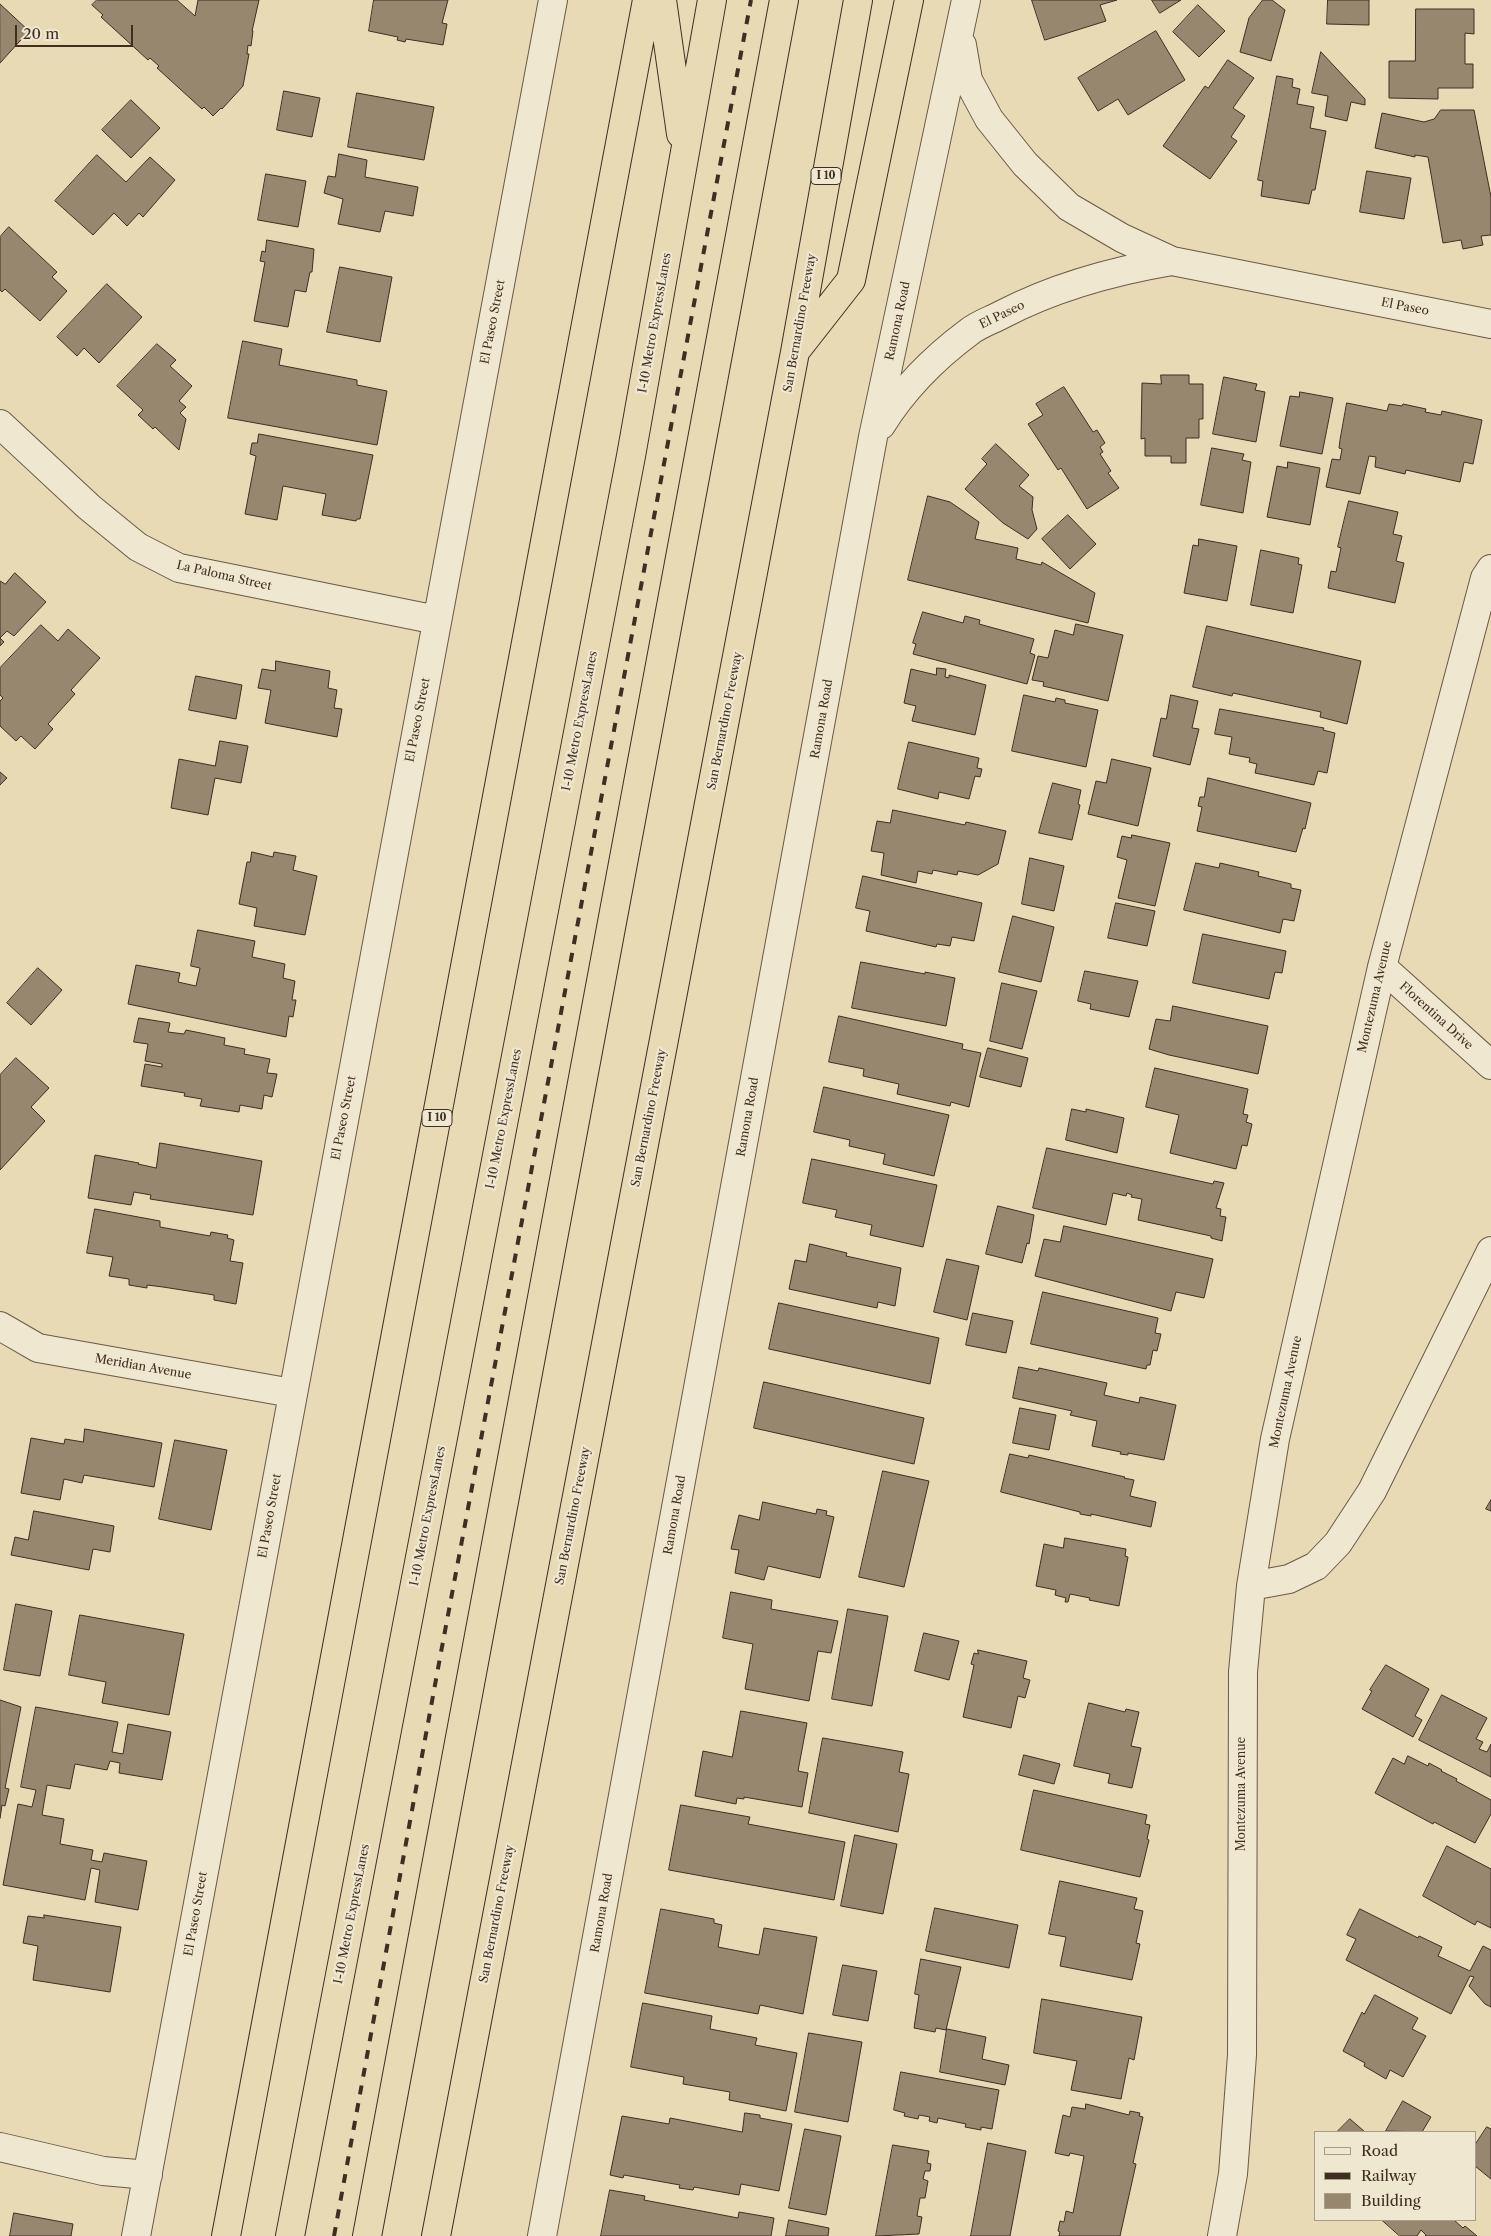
<!DOCTYPE html>
<style>
body{margin:0}
#map{position:relative;width:1491px;height:2236px;overflow:hidden;background:#e7dab5;font-family:"Libre Caslon Text",serif}
canvas{display:block}
.legend{position:absolute;left:1314px;top:2131px;width:162px;height:90px;box-sizing:border-box;background:#efe7cf;border:1px solid #a99d8a;margin:0;padding:6px 9px;list-style:none;font-size:15px;color:#402e22}
.legend li{display:flex;align-items:center;gap:10px;height:25px}
.legend b{width:25px;border:1px solid #a99d8a}
.scale{position:absolute;left:15px;top:25px;width:118px;height:22px;box-sizing:border-box;border:2px solid #402e22;border-top:0;padding-left:6px;font-size:15px;line-height:18px;white-space:nowrap;color:#402e22;-webkit-text-stroke:4px #efe7cf;paint-order:stroke}
</style>
<div id="map">
<canvas width="1491" height="2236"></canvas>
<ul class="legend">
<li><b style="height:6px;background:#efe7cf"></b>Road</li>
<li><b style="height:6px;background:#402e22"></b>Railway</li>
<li><b style="height:14px;background:#97876e"></b>Building</li>
</ul>
<div class="scale">20 m</div>
</div>
<script>
const c = document.querySelector('canvas').getContext('2d');
c.lineJoin = 'round';
function fill(path, color) { c.fillStyle = color; c.fill(path, 'evenodd'); }
function trace(path, color, width, dash) { c.strokeStyle = color; c.lineWidth = width; c.lineCap = dash ? 'butt' : 'round'; c.setLineDash(dash || []); c.stroke(path); }
function write(font, color, halo, rows, align = 'center') {
  c.font = font + ' "Libre Caslon Text",serif'; c.lineWidth = 4.5; c.setLineDash([]); c.textBaseline = 'middle'; c.strokeStyle = halo; c.fillStyle = color; for (const [text, x, y, turn = 0] of rows) {
    c.save(); c.translate(x, y); c.rotate((+turn || 0) * Math.PI / 180); c.textAlign = isNaN(turn) ? turn : align; if (halo) c.strokeText(text, 0, 0); c.fillText(text, 0, 0); c.restore();
  }
}
const building = new Path2D(`
 M97 0H177L195 16 198 0H259L252 31H253L251 46 248 45 247 54H249L243 86 222 109 221 108 213 116 204 107 202 109 157 68 159 66 150 58 148 60 101 17 103 15 92 5Z
 M374 0H448L442 23 447 24 443 45 406 39 405 42 397 40 398 37 369 31Z
 M1032 0H1117L1100 5 1106 21 1045 40Z
 M1152 0H1181L1160 13Z
 M1263 0H1272L1285 10 1271 61 1240 52 1249 18Z
 M1328 0H1369V25L1327 24Z
 M0 4 29 31 0 63Z
 M1198 5 1225 31 1199 57 1173 32Z
 M1416 9H1474V34L1465 33V64H1473V88H1438V99L1389 98V61H1415Z
 M1156 31 1185 80 1128 115 1118 99 1098 111 1078 78Z
 M1321 52 1365 99V105L1351 102 1347 121 1325 116 1328 96 1312 93Z
 M1228 60 1254 78 1233 108 1245 116 1231 137 1237 141 1210 179 1163 146 1205 86 1208 88Z
 M1277 76 1293 79 1292 87 1300 89 1297 104 1314 107 1310 128 1326 131 1315 190H1312L1309 204 1261 196 1263 181 1258 180Z
 M284 91 320 98 312 137 277 130Z
 M357 93 434 107 424 160 348 147Z
 M131 100 160 128 131 158 102 130Z
 M1441 110H1474L1491 197V235L1481 236 1483 245 1463 249 1461 240 1443 243 1428 157 1415 155V157L1375 148 1382 113 1424 122 1434 119Z
 M339 154 367 160 365 177 418 187 413 216 385 211 380 232 338 224 343 199 324 193 328 176 335 177Z
 M97 155 126 182 150 157 175 180 143 217 139 213 127 226 114 213 93 235 55 201Z
 M1367 171 1411 178 1404 219 1360 212Z
 M266 174 306 181 298 227 258 220Z
 M9 227 57 272 52 277 67 291 40 321 5 289 2 292 0 290V237Z
 M267 240 314 249 312 272H310L306 292 295 290 288 327 254 321 265 262 260 261 262 251 265 252Z
 M340 267 392 277 380 342 327 332Z
 M107 284 142 317 99 363 84 348 77 356 57 337Z
 M243 341 282 349 279 365 357 380V385L387 391 377 445 228 418Z
 M157 344 176 360 170 366 192 386 179 401 186 407 180 413 186 419 179 450 155 427 153 429 138 415 143 410 117 386Z
 M1161 375H1189V384H1203V419H1199V438H1186V463H1171V456H1145V438L1141 439 1142 383 1161 384Z
 M1224 377 1257 384 1255 390 1265 392 1256 442 1213 434Z
 M1064 387 1093 432 1097 430 1105 443 1100 447 1103 452 1100 454 1111 471 1108 473 1119 488 1087 509 1061 468 1058 470 1028 424 1043 415 1036 404Z
 M1300 392 1333 398 1322 454 1280 446 1290 396 1299 397Z
 M1347 403 1387 411 1389 404 1402 406 1403 404 1426 409 1425 412 1441 415 1442 411 1482 420 1473 464 1464 462 1460 482 1406 470 1405 474 1375 467 1376 457 1369 456 1360 494 1326 487 1332 459 1340 460 1342 449 1339 448 1340 440Z
 M259 434 373 455 360 519H357L356 521 322 515 326 494 283 486 277 520 245 514 256 456 250 454 252 443H257Z
 M996 444 1029 475 1019 486 1033 497 1032 510 1037 529 1028 539 1003 523 965 489 987 464 982 459Z
 M1212 448 1244 454 1242 460 1251 462 1243 513 1201 505Z
 M1288 462 1320 468 1310 525 1267 517 1277 466 1287 468Z
 M928 496 950 502 979 522 975 539 1018 548 1016 559 1041 565 1042 562 1095 593 1088 623 908 580Z
 M1349 501 1398 512 1393 534 1402 536 1396 561 1404 563 1395 603 1328 588 1331 571 1336 572 1341 548 1338 547Z
 M1068 515 1096 544 1070 569 1042 539Z
 M1199 539 1237 546 1227 601 1184 593 1193 545 1198 546Z
 M1261 550 1299 558 1298 564 1302 565 1293 613 1251 605Z
 M15 573 46 602 14 636 7 631 0 638 4 642 0 646V581L5 584Z
 M923 612 963 623 965 616 980 620 979 624 1034 639 1030 653 1035 655 1027 684 913 654 916 644 913 643Z
 M1076 624 1123 635 1108 701 1043 686 1044 682 1032 680 1038 656 1048 658 1055 630 1073 635Z
 M41 625 58 641 68 629 100 658 71 690 75 694 48 724 53 729 35 749 21 736 16 741 0 726V701L3 698 0 695V668Z
 M1207 626 1361 661 1347 724 1320 717 1321 712 1233 693 1232 696 1193 687Z
 M276 661 330 671 328 688 337 690 334 708 342 709 337 737 265 723 271 690 258 688 262 669 275 671Z
 M937 668 946 669 945 677 949 678V675L986 685 975 735 912 721 916 706 904 703 911 669 936 675Z
 M196 676 242 685 236 719 189 710Z
 M1024 695 1055 702 1056 698 1065 700V703L1098 710 1086 767 1012 751Z
 M1171 695 1198 701 1192 728 1199 729 1190 765 1153 756 1161 718 1166 719Z
 M1220 709 1324 728 1323 730 1335 733 1327 773 1318 771 1314 785 1255 773 1257 764 1249 762 1250 758 1229 754 1232 737 1215 734Z
 M220 741 248 746 241 783 215 778 208 815 171 808 179 759 215 766Z
 M909 742 979 758 977 768 982 769 980 777 975 776 969 799 939 792 938 799 898 789Z
 M1112 759 1151 768 1138 826 1088 814 1096 781 1106 783Z
 M0 772 7 778 0 785Z
 M1208 778 1311 803 1305 829 1303 828 1296 852 1197 831 1202 807 1198 806 1200 797H1204Z
 M1053 783 1081 790 1078 804 1080 805 1072 840 1039 833Z
 M893 810 965 825 966 822 1006 831 998 864 978 875 958 871 957 875 933 870 932 874 918 871 916 883 881 875 884 853 871 851 877 821 890 823Z
 M1132 835 1170 843 1155 906 1118 898 1127 860 1117 857 1122 836 1131 838Z
 M252 852 273 857 274 852 296 856 293 870 317 876 305 935 254 926 257 908 239 904 247 862H250Z
 M1030 858 1064 866 1054 911 1022 904Z
 M1196 863 1219 868 1220 863 1259 872 1258 876 1291 884V888L1301 890 1294 921 1283 919 1280 933 1184 910Z
 M863 876 982 903 974 941 952 937 950 946 937 944 936 947 866 931 870 911 856 908Z
 M1116 903 1155 911 1147 946 1108 938Z
 M1013 916 1054 927 1041 982 999 972Z
 M198 930 255 941 252 957 285 964 283 978 295 981 292 1000H296L293 1017 289 1016 286 1037 128 1004 136 965 180 973 178 982 196 986 200 968 191 966Z
 M1203 934 1286 951 1282 973 1275 972 1269 999 1193 983Z
 M861 962 925 974V972L955 978 946 1026 852 1008Z
 M38 968 62 990 31 1025 7 1003Z
 M1085 971 1138 981 1129 1017 1090 1009 1091 1004 1078 1001Z
 M1002 983 1037 991 1022 1049 990 1041Z
 M1173 1006 1268 1026 1258 1074 1169 1055 1149 1049 1156 1019 1170 1021Z
 M839 1016 963 1044 962 1049 981 1053 969 1107 951 1102 950 1106 897 1094 899 1084 863 1076 864 1069 829 1062Z
 M139 1018 170 1023 168 1032 184 1034 186 1030 225 1038 224 1045 245 1049 244 1054 270 1059 267 1073 277 1074 272 1097 264 1095 262 1109 240 1105 239 1112 200 1106 202 1099 184 1096 185 1093 141 1086 145 1064 162 1067V1064L145 1061 148 1044 134 1042Z
 M988 1048 1028 1058 1021 1087 980 1077Z
 M16 1058 49 1088 31 1107 45 1121 0 1170V1075Z
 M1155 1068 1248 1089 1243 1114 1248 1115 1246 1122 1252 1124 1247 1146 1242 1145 1236 1169 1170 1153 1179 1115 1146 1107Z
 M824 1087 949 1115 934 1176 883 1164 885 1154 849 1146 850 1140 814 1132Z
 M1072 1109 1086 1112V1109L1124 1118 1117 1153 1066 1140Z
 M160 1143 262 1161 253 1215 150 1199 151 1195 134 1192 131 1205 88 1198 95 1155 139 1163 138 1164 156 1168Z
 M1047 1148 1213 1184 1214 1181 1224 1183 1216 1208 1221 1209 1220 1216 1226 1217 1222 1241 1211 1238V1236L1138 1220 1142 1199 1131 1197 1132 1195 1127 1193 1126 1196 1113 1193 1106 1225 1033 1208Z
 M812 1159 937 1185 923 1247 870 1235 872 1225 835 1217 837 1210 803 1203Z
 M998 1206 1034 1215 1029 1244 1027 1243 1022 1263 986 1254Z
 M95 1209 160 1221V1227L210 1236 211 1232 228 1235 227 1238 234 1240 230 1261 243 1263 236 1304 214 1300V1295L163 1287 147 1285V1288L129 1285V1279L109 1276 113 1257 87 1253Z
 M1064 1226 1213 1259 1204 1298 1176 1292 1171 1311 1035 1276 1044 1239 1060 1242Z
 M810 1244 847 1253 846 1256 901 1268 895 1306 878 1302 877 1308 789 1289 795 1260 806 1262Z
 M947 1259 979 1266 967 1320 934 1312Z
 M1043 1292 1158 1318 1155 1333 1161 1334 1157 1351 1153 1350 1150 1365H1147L1146 1369 1031 1344Z
 M779 1303 939 1338 930 1384 769 1349Z
 M973 1313 1013 1321 1006 1353 966 1345Z
 M1019 1367 1038 1371 1039 1368 1107 1383 1104 1395 1139 1403 1140 1397 1176 1405 1164 1460 1128 1453V1455L1120 1454 1121 1452 1092 1446 1097 1421 1070 1415 1072 1411 1013 1398Z
 M764 1382 924 1418 914 1464 754 1428Z
 M1020 1408 1056 1415 1049 1450 1013 1443Z
 M85 1429 162 1443 154 1487 84 1475 82 1483 64 1479 60 1500 21 1493 31 1438 64 1444 65 1439 83 1442Z
 M175 1440 227 1450 211 1530 159 1519Z
 M1010 1454 1028 1458 1029 1455 1125 1477 1124 1478 1134 1480 1130 1496 1156 1502 1151 1527 1091 1514V1516L1080 1514V1512L1001 1492Z
 M883 1471 929 1481 904 1587 859 1577Z
 M1491 1500V1511L1486 1509Z
 M763 1502 816 1514 817 1509 827 1511 826 1515 834 1517 820 1578 768 1566 764 1580 735 1573 739 1550 731 1549 739 1515 759 1520Z
 M34 1511 114 1526 110 1552 93 1549 89 1570 11 1555 15 1537 28 1540Z
 M1065 1538 1126 1549 1125 1556 1128 1557 1119 1606 1089 1600 1090 1598 1070 1594 1068 1602H1065L1066 1598 1055 1595 1056 1590 1036 1586 1044 1544 1063 1548Z
 M731 1592 772 1600 771 1609 838 1621 831 1653 818 1651 809 1701 745 1689 753 1644 723 1638Z
 M16 1604 52 1611 40 1676 4 1670Z
 M848 1609 888 1616 872 1706 832 1699Z
 M80 1615 184 1634 169 1715 102 1703 106 1682 69 1675Z
 M924 1633 959 1641 949 1680 915 1671Z
 M978 1650 1027 1661 1023 1678 1030 1680 1025 1698 1018 1696 1011 1728 963 1717 974 1665 971 1664 974 1653 978 1654Z
 M1386 1665 1429 1689 1415 1716 1422 1720 1413 1737 1362 1709 1372 1691 1370 1690Z
 M1442 1695 1487 1718 1476 1739 1483 1742 1479 1749 1487 1752 1491 1744V1777L1419 1740Z
 M0 1700 21 1707 5 1788 9 1789 5 1806 2 1805 0 1818Z
 M1089 1703 1125 1712 1126 1709 1139 1712 1131 1746 1141 1748 1132 1788 1108 1783 1110 1774 1074 1766Z
 M36 1707 118 1722 112 1752 123 1754 128 1724 171 1732 162 1780 119 1773 120 1763 110 1761 107 1770 75 1764 70 1789 47 1785 42 1815 64 1819 60 1844 93 1850 91 1860 102 1862 104 1853 147 1861 138 1910 95 1902 100 1870 91 1868 85 1900 3 1885 18 1804 32 1807 36 1790 21 1787Z
 M741 1711 807 1723 798 1771 808 1773 802 1807 744 1797V1799L737 1798 736 1804 695 1796 703 1751 732 1757Z
 M823 1738 903 1752 899 1772 909 1774 898 1832 809 1813Z
 M1024 1755 1060 1764 1054 1784 1019 1775Z
 M1408 1756 1428 1766 1429 1763 1442 1770 1441 1771 1457 1779 1456 1781 1491 1800V1814L1475 1843 1434 1822 1433 1824 1375 1793 1393 1758 1404 1764Z
 M1034 1790 1147 1815 1145 1824 1150 1825 1147 1839 1149 1840 1140 1877 1021 1850Z
 M681 1805 750 1817 748 1824 845 1842 834 1900 669 1870Z
 M855 1835 897 1844 883 1914 841 1906Z
 M1447 1846 1491 1869V1928L1477 1921 1475 1925 1423 1896Z
 M1060 1881 1137 1898 1134 1909 1143 1911 1136 1943 1140 1944 1132 1980 1060 1966 1066 1937 1049 1934Z
 M935 1908 1018 1925 1009 1968 926 1951Z
 M661 1909 714 1919V1923L722 1925 718 1947 759 1955 764 1928 817 1937 803 2014 760 2005 758 2014 645 1993Z
 M1360 1909 1418 1938 1419 1936 1442 1947 1438 1956 1470 1971 1483 1946 1491 1950V2007L1485 2004 1469 1986 1474 1977 1470 1976 1451 2014 1346 1960 1356 1939 1347 1935Z
 M44 1915 121 1927 110 1992 33 1980 38 1946 23 1943 28 1916 44 1918Z
 M921 1959 961 1967 946 2030 936 2028 935 2032 914 2028 919 1995 915 1994Z
 M843 1965 877 1971 868 2021 833 2015Z
 M1375 1995 1418 2018 1412 2029 1426 2036 1403 2077 1390 2070 1386 2079 1364 2066 1365 2063 1343 2051 1362 2012 1364 2014Z
 M1042 1999 1142 2017 1134 2060 1129 2058 1121 2099 1071 2090 1077 2061 1034 2053Z
 M643 2003 712 2016 710 2029 757 2038 755 2045 797 2053 786 2111 729 2100 730 2092 683 2084 684 2077 631 2067Z
 M947 2029 986 2037 982 2059 1009 2065 1005 2085 940 2072Z
 M809 2033 862 2042 848 2122 795 2112Z
 M901 2072 999 2090 992 2129 981 2127V2130L965 2127 966 2124 938 2118 937 2123 929 2121 930 2117 919 2115 918 2119 904 2116 905 2113 894 2110Z
 M1403 2101 1431 2117 1422 2132 1386 2131Z
 M1086 2104 1129 2115 1130 2111 1140 2113 1139 2116 1143 2117 1133 2163 1136 2164 1120 2236H1059L1060 2232 1058 2231 1060 2221 1064 2222 1066 2211 1073 2213 1084 2156 1070 2153 1069 2156 1055 2153 1063 2115 1070 2117 1072 2107 1085 2109Z
 M745 2113 760 2115V2118L792 2124 779 2191 741 2184 739 2195 694 2187 693 2190 679 2188 680 2185 624 2175 623 2178 610 2175 622 2116 669 2124 670 2118 742 2132Z
 M1350 2119 1365 2132H1337Z
 M1487 2127 1491 2129V2179L1475 2166V2145Z
 M805 2129 841 2136 826 2215 789 2208Z
 M988 2143 1026 2151 1010 2236H971Z
 M893 2145 929 2151 927 2163 931 2164 930 2171H925L923 2179 928 2181 925 2198H920L917 2216 922 2217 919 2234 876 2236Z
 M610 2190 645 2196 644 2200 738 2218 739 2212 774 2218 771 2236H601Z
 M14 2213 73 2224 71 2236H10Z
 M789 2220 829 2228 828 2236H786Z
 M1382 2220H1454L1463 2228 1465 2226 1477 2236H1425L1426 2235 1421 2230 1417 2236H1400Z`);
fill(building, '#97876e');
trace(building, '#402e22', 1);
const minor = new Path2D(`
 M962 45 968 80 989 119 1025 164 1069 207 1122 238 1172 261 1491 324
 M0 424 89 507 138 547 179 568 437 620
 M881 425C904 388 934 358 969 332 979 324 992 320 1003 314 1057 286 1113 271 1172 261
 M1382 967 1491 1065
 M0 1326 38 1348 292 1393
 M1251 1586 1289 1579 1316 1566 1338 1543 1372 1491 1491 1251
 M0 2147 103 2171 148 2175
 M136 2236 553 0
 M542 2236 873 437 966 0
 M1222 2236 1233 2174 1242 2055 1243 1672 1251 1586 1275 1439 1382 967 1485 578 1491 569`);
const highway = new Path2D(`
 M662 0 681 134
 M797 349 851 280 909 0
 M226 2236 647 0
 M290 2236 631 456 712 0
 M367 2236 784 0
 M436 2236 795 352 858 0`);
trace(minor, '#6a5947', 30);
trace(highway, '#402e22', 30);
trace(minor, '#efe7cf', 28);
trace(highway, '#e7dab5', 28);
trace(new Path2D(`
 M334 2236 439 1663 751 0`), '#402e22', 4, [9, 9]);
for (const [x, y, w] of [
 [826,176,30],
 [437,1118,30]
]) { const box = new Path2D(); box.roundRect(x - w / 2, y - 8.5, w, 17, 4); c.fillStyle = '#efe7cf'; c.fill(box); trace(box, '#402e22', 1); }
write('bold 11px', '#402e22', null, [
 ["I 10",826,176],
 ["I 10",437,1118]
]);
write('12px', '#402e22', '#efe7cf', [
 ["El Paseo",1405,307,11],
 ["El Paseo",1002,315,-26],
 ["Ramona Road",898,321,-78],
 ["El Paseo Street",493,322,-79],
 ["I-10 Metro ExpressLanes",655,323,-80],
 ["San Bernardino Freeway",800,323,-80],
 ["La Paloma Street",224,576,13],
 ["Ramona Road",822,719,-80],
 ["El Paseo Street",418,720,-79],
 ["I-10 Metro ExpressLanes",580,721,-79],
 ["San Bernardino Freeway",725,721,-79],
 ["Montezuma Avenue",1375,997,-77],
 ["Florentina Drive",1436,1016,42],
 ["Ramona Road",748,1117,-80],
 ["El Paseo Street",344,1118,-79],
 ["San Bernardino Freeway",649,1118,-79],
 ["I-10 Metro ExpressLanes",504,1119,-79],
 ["Meridian Avenue",143,1367,10],
 ["Montezuma Avenue",1286,1392,-78],
 ["Ramona Road",675,1515,-80],
 ["El Paseo Street",270,1516,-80],
 ["I-10 Metro ExpressLanes",428,1516,-79],
 ["San Bernardino Freeway",573,1516,-79],
 ["Montezuma Avenue",1242,1794,-90],
 ["Ramona Road",602,1913,-80],
 ["El Paseo Street",196,1914,-80],
 ["I-10 Metro ExpressLanes",352,1914,-79],
 ["San Bernardino Freeway",497,1914,-79]
]);
</script>
